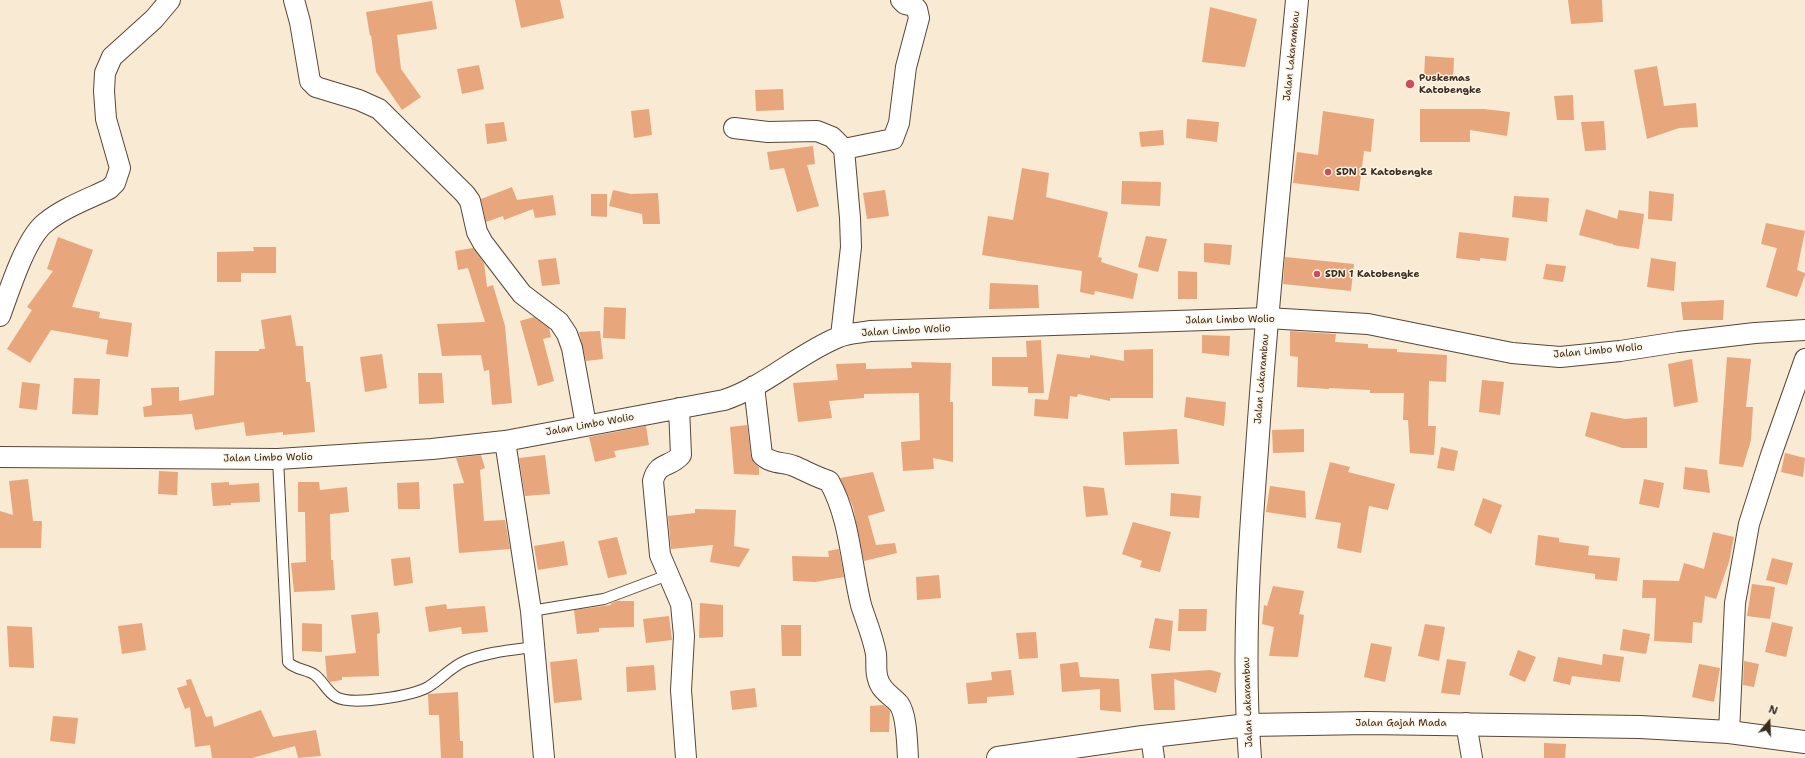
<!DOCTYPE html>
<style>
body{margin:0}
#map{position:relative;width:1805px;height:758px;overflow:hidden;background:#f8ead3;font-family:"Shantell Sans",sans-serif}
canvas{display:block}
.north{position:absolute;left:1749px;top:702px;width:40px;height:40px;-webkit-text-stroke:3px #fcf5e5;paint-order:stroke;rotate:19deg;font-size:11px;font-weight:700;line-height:16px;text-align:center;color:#3b2a1e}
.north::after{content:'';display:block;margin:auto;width:14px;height:18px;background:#3b2a1e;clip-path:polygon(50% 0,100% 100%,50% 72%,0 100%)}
</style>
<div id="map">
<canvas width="1805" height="758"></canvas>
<div class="north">N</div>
</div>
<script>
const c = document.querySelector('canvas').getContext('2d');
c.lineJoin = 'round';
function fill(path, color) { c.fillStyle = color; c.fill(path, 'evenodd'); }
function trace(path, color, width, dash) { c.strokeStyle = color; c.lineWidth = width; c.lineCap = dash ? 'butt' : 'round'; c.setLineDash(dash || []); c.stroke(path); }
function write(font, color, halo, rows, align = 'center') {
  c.font = font + ' "Shantell Sans",sans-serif'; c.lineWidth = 3; c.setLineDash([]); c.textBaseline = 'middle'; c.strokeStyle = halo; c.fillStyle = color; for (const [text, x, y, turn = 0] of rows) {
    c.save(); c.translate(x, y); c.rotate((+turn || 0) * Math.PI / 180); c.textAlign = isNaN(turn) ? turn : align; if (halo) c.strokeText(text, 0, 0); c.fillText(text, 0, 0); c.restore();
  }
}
fill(new Path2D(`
 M515 0H560L564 18 521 28Z
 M1568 0H1602L1603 22 1571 24Z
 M432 1 437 29 397 35 401 69 421 97 402 110 376 72 371 35 370 36 366 12Z
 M1210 7 1257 19 1245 67 1202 62Z
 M1425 56 1454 58 1453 81 1424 79Z
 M479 65 484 89 462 94 457 69Z
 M1657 66 1664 106 1696 103 1698 127 1679 128 1647 139 1634 70Z
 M783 89 784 110 756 111 755 90Z
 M1573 95 1574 120H1557L1554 96Z
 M649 109 652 135 634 138 631 111Z
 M1420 109H1484L1510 112 1507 136 1470 130V142H1420Z
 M1323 111 1374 119 1371 152 1364 151 1359 191 1293 183 1297 152 1318 155Z
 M1187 119 1219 122 1217 142 1186 138Z
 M1604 121 1606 150 1585 151 1581 122Z
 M504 122 507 141 487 144 485 124Z
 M1163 130 1164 145 1141 147 1139 132Z
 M813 146 815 164 807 165 819 206 797 212 784 168 770 170 767 152Z
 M1022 168 1049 173 1046 197 1108 212 1098 257 1102 258 1101 262 1138 274 1133 299 1095 291 1094 295 1080 292 1082 271 982 255 988 216 1013 220Z
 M1122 181 1161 182 1160 206 1121 204Z
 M512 187 517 200 553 195 556 215 535 218 533 209 504 220 503 216 486 222 481 199Z
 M613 190 631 194 658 193 660 224H643L642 214 609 206Z
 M885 190 889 216 867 219 863 193Z
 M1649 191 1674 194 1672 221 1648 219Z
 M591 194H607V217L591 216Z
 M1514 196 1549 198 1547 222 1512 217Z
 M1586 209 1617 219 1619 210 1644 214 1639 249 1613 245V244L1579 235Z
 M1766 223 1805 231 1797 270 1805 273V275L1797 297 1766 287 1777 248 1761 244Z
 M1459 232 1509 238 1506 261 1480 258V261L1456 258Z
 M1146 236 1167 239 1158 272 1138 267Z
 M58 237 93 250 72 307 100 312 99 318 132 323 128 357 106 354 108 340 51 330 30 363 7 349 32 310 27 307 53 271 47 269Z
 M1204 243 1232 245 1230 265 1204 262Z
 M253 247H276V273H241V282H217V252L254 251Z
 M473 248 484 263 487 287 493 285 505 326 512 403 492 405 489 370 484 371 481 355 442 356 437 324 485 322 468 268 458 270 455 251Z
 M1285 257 1354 264 1351 291 1283 284Z
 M556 258 560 284 542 286 538 260Z
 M1651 258 1676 262 1674 291 1647 287Z
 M1546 264 1566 266 1563 282 1543 279Z
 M1178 271 1197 272V299H1178Z
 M990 283 1038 285 1039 308 989 309Z
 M1724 300 1723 320H1683L1681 302Z
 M604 307 626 308 625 339 603 338Z
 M291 315 296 346H303L306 382H310L315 432 283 435V432L246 436 244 422 195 430 192 414 144 417 143 407 152 405 151 388 179 387V401L214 395 215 351H259V349H265L261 320Z
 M534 317 549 328 551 337 543 339 554 381 538 386 520 321Z
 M600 331 603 359 586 361 579 332Z
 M1290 331 1336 334 1335 342 1368 344V348L1397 349V352L1447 355 1446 382 1429 381 1428 426H1436L1434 455 1410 453 1408 420H1403L1404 393H1370V390L1329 388V389L1297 387 1298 357 1290 356Z
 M1202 335 1230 336 1229 356 1202 353Z
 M1041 340 1044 393H1028V387L992 386V357H1027L1026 341Z
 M1153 349V398H1110V401L1078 394 1077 397 1070 396 1068 419 1034 416 1035 399 1048 400 1057 354 1090 358V355L1124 361V350Z
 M382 354 387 388 365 392 360 357Z
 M1727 357 1751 359 1746 407H1753L1751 440 1743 467 1719 464Z
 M1692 359 1698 402 1674 407 1668 364Z
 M911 362 951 363 950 402H953V462L933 458 934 469 903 471 901 442 920 440 919 393 864 394V398L829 401 832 418 798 422 793 383 838 380 836 364 866 363V369L912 368Z
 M418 373H442L444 403 419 404Z
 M74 378 100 379 98 415 72 414Z
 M1482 380 1504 382 1500 415 1479 412Z
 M22 382 40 384 37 410 19 408Z
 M1186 397 1226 402 1224 426 1184 417Z
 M1591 412 1625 419 1647 417V448H1622L1585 436Z
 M747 425 751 456 754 463 759 467V475L734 474 730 427Z
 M646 426 649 445 614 451 616 457 595 462 589 437Z
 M1177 429 1179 464 1125 465 1123 432Z
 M1304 429V452L1273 453 1272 430Z
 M1441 447 1458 451 1454 471 1437 468Z
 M1785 453 1805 458 1803 477 1781 472Z
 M481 455 485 468 480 470 484 521 505 520 510 549 459 553 453 484 464 483 456 458Z
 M545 455 550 494 525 496 519 458Z
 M1330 462 1350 467 1348 472 1395 484 1388 510 1369 506 1361 553 1337 548 1341 523 1315 519Z
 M1685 467 1707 470 1710 493 1683 489Z
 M159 471 178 472 177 495 158 494Z
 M873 472 885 511 868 516 876 545 895 543 897 553 864 561 853 507 840 478Z
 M28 479 33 521H42L41 548H0V511L13 515 9 481Z
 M1644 479 1664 483 1659 508 1639 504Z
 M229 482V485L259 483 260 502 231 503V505L213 506 211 483Z
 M298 482H319L320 490 347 487 349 512 330 514 331 560H333L335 590 294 592 291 563 306 562 305 512H298Z
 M419 482 420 509H398L397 483Z
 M1083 486 1104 488 1108 515 1086 517Z
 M1270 486 1305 491 1306 518 1266 512Z
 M1171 493 1201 496 1199 518 1170 516Z
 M1483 498 1502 505 1491 534 1474 525Z
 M695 509 736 510 734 546 750 549 739 567 710 562 713 545 671 549 668 516 695 513Z
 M1133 522 1171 532 1160 572 1140 567 1142 561 1122 554Z
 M1713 532 1734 537 1729 562 1716 599 1705 596 1702 623 1693 622 1692 643 1654 641 1656 598H1642L1643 580 1679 581 1684 563 1704 569Z
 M1538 535 1559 538V542L1589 546 1588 555 1620 558 1617 581 1595 579V574L1535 565Z
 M617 537 627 574 608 578 598 541Z
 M564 541 568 565 538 570 534 546Z
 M839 549 844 577 815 582 793 581 792 556 829 557 828 551Z
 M410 557 413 583 394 586 391 559Z
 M1772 558 1793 563 1787 585 1766 580Z
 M939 575 941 598 917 600 916 577Z
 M1752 584 1775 587 1770 619 1747 616Z
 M1273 586 1304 591 1299 614 1304 615 1298 657 1269 656 1274 627 1262 624 1264 605 1267 606Z
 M617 601H634V627L599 628V632L577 634 574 610 611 605 610 604Z
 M700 603 723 605V637L699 638Z
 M446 604 447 609 485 606 488 632 462 634 461 627 429 632 425 607Z
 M1179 609H1207L1206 631H1178Z
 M378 612 380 633 377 634 379 676 342 677V680L330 682 327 678 325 656 356 653 351 615Z
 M669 616 672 640 646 643 643 619Z
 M1155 618 1173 621 1170 651 1149 648Z
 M1772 622 1793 627 1786 657 1765 652Z
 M142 623 146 650 122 654 118 626Z
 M302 623 322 624V652L302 651Z
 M1425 624 1445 627 1439 661 1418 656Z
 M781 625H801V656H782Z
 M7 626 32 627 34 668 9 667Z
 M1623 629 1650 634 1646 654 1620 650Z
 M1036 632 1038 658 1019 659 1016 633Z
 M1371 643 1392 647 1385 682 1364 677Z
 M1518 650 1536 657 1525 682 1509 675Z
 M1603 654 1624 657 1620 682 1572 676 1570 685 1553 681 1558 657 1602 665Z
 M577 659 582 700 554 703 550 662Z
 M1447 659 1466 662 1460 695 1441 693Z
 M1744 661 1759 664 1754 687 1743 685Z
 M1078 662 1080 677 1119 679 1121 712 1100 710V689L1062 692 1060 664Z
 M1699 664 1720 668 1714 702 1692 697Z
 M654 665 656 690 627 692 626 667Z
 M1011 670 1014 695 987 697V703L968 704 966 683 992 680 991 672Z
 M1211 670 1221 673 1216 693 1174 679 1175 710H1154L1151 674Z
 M191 679 206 717 212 716 214 727 261 710 273 737 316 730 321 756 298 758 295 746 252 758H212L210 745 195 747 190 707 185 709 177 688 187 685 186 680Z
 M755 688 757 707 732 710 730 691Z
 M458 692 460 741H463V758H441L439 715H429L428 694Z
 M883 705 890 711 889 732H870V706Z
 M53 716 78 718 75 744 50 741Z
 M1544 743 1566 744 1565 758H1544Z`), '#e8a67c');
const lane = new Path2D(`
 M278 459 288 662C295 670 307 669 315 675 323 681 327 692 336 697 352 706 412 696 428 687 441 679 451 667 465 661 487 652 512 650 534 647
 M531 611 604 599 668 575`);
const street = new Path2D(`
 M294 0 300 22 310 81 316 87 359 100 379 109 465 194 470 201 477 232 483 243 522 294 559 322 567 334 572 348 586 425
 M734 128 768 132 817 131 832 137 844 149 850 218 851 247 841 336
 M844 149 893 139 899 123 906 67 919 18 917 9 914 6 905 4 901 0
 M0 316C9 292 25 239 45 223 63 208 88 199 109 189L115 183 120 168 106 119 104 91 105 73 112 57 154 19 170 0
 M754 386 762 455C771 464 784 462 794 466 806 471 816 477 829 481 850 518 851 564 861 605 866 621 873 637 876 654 877 662 875 671 878 679 881 691 891 695 899 704 907 715 907 744 908 758
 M679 408 681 455C670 468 658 461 653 481L660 555 681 604 684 636 681 690 686 758
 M505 441 531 611 544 758
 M0 457 278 459 432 449 505 441 724 400C766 386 799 353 839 337 848 333 860 333 870 331L1267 318 1368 324 1512 353 1560 357 1620 351 1678 342 1755 333 1805 330
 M1466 723 1472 758
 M1729 732 1735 603 1749 524 1771 455 1805 359
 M1151 736 1154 758`);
const secondary = new Path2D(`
 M1250 758C1242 655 1249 552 1257 449 1267 299 1283 150 1297 0`);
const highway = new Path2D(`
 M998 758 1143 737 1248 725 1368 723 1640 727 1729 732 1805 742`);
trace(lane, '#574739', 12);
trace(street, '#574739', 22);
trace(secondary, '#574739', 24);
trace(highway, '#574739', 24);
trace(lane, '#fff', 10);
trace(street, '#fff', 20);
trace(secondary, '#fff', 22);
trace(highway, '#fff', 22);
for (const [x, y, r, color] of [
 [1410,84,5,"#d1495b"],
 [1328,172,4,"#d1495b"],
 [1317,274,4,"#d1495b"]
]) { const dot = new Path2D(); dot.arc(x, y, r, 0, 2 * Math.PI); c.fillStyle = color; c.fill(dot); trace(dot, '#fcf5e5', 1.5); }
write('10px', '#3b2a1e', '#fcf5e5', [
 ["Jalan Lakarambau",1292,56,-84],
 ["Jalan Limbo Wolio",1230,320,-1],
 ["Jalan Limbo Wolio",906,331,-3],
 ["Jalan Limbo Wolio",1598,351,-5],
 ["Jalan Lakarambau",1262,379,-85],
 ["Jalan Limbo Wolio",590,425,-10],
 ["Jalan Limbo Wolio",268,458,-1],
 ["Jalan Lakarambau",1248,702,-92],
 ["Jalan Gajah Mada",1401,723]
]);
write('bold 10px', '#3b2a1e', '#fcf5e5', [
 ["Puskemas",1419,78],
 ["Katobengke",1419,90],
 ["SDN 2 Katobengke",1336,172],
 ["SDN 1 Katobengke",1325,274]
], 'left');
</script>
